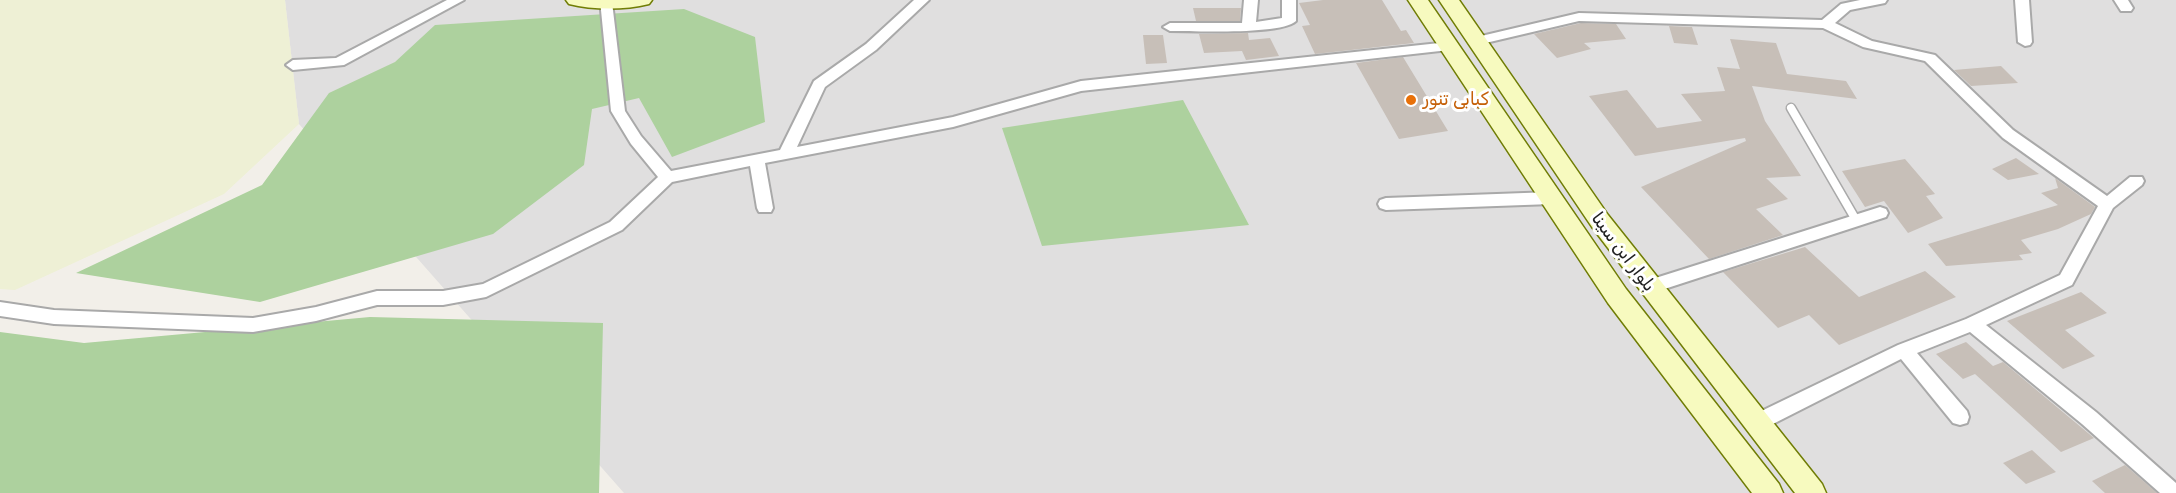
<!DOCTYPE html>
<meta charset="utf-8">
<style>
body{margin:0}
canvas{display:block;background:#f2efe9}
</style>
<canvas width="2176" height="493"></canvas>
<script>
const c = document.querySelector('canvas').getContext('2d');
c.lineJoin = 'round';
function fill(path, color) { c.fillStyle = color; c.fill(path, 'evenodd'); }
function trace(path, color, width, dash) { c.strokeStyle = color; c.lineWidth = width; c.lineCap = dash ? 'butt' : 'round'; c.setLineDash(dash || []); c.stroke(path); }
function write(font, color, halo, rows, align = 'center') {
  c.font = font + ' Rubik,"Noto Naskh Arabic",sans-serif'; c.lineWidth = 6; c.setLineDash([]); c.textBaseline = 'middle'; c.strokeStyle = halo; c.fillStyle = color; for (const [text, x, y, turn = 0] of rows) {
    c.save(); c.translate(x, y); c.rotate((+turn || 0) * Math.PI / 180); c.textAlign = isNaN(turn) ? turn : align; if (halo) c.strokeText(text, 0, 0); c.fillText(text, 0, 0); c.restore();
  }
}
fill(new Path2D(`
 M285 0H2176V493H624L299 124Z`), '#e0dfdf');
fill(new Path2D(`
 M0 0H285L299 124 224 194 15 290 0 289Z`), '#eef0d5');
fill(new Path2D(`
 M684 9 755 37 765 122 672 157 639 98 592 109 584 165 493 234 260 302 76 273 262 185 329 93 395 62 435 25Z
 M1183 100 1249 225 1042 246 1002 128Z
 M370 317 603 323 599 493H0V332L84 343Z`), '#add19e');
fill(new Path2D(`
 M1323 0H1382L1401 31 1406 30 1414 43 1315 54 1302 26 1310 25 1299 3Z
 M1193 8H1241L1240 21H1196Z
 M1581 23 1616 24 1626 39 1584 43 1591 49 1557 58 1534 34Z
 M1669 26 1692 27 1698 45 1674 43Z
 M1248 33 1249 40 1270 38 1279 56 1246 60 1242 51 1204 53 1199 34Z
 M1143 35H1163L1167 63 1146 64Z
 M1730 39 1776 43 1787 74 1846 81 1857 99 1752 86 1765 121 1801 176 1766 178 1788 199 1756 209 1783 235 1709 259 1641 187 1746 141 1745 138 1635 156 1589 96 1627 90 1657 128 1702 121 1681 94 1725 91 1717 67 1740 69Z
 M1403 57 1448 131 1399 139 1356 63Z
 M2001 66 2018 83 1971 86 1954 70Z
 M2016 158 2039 174 2008 180 1992 169Z
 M1905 159 1935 194 1926 196 1943 218 1908 233 1884 201 1865 207 1842 171Z
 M2055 178 2095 207 2091 214 2058 229 2021 240 2032 253 2019 255 2023 260 1946 266 1928 244 2058 205 2041 193 2058 188Z
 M1805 247 1859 297 1925 271 1956 297 1839 345 1809 315 1778 328 1723 272Z
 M2081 292 2107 313 2065 330 2095 356 2063 369 2007 321Z
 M1966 342 1993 366 2003 362 2094 438 2061 452 1975 374 1963 379 1936 354Z
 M2032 450 2056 472 2026 484 2003 463Z
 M2125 465 2157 493H2105L2092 481Z`), '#c7bfb8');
const lane = new Path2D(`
 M1791 108 1856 220`);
const street = new Path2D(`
 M447 0H464L344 65 293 70 286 65 293 60 336 58Z
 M600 0 612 2 625 111 641 136 671 171 780 150 814 81 866 44 914 0H929L876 50 825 87 797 147 953 117 1081 81 1449 42 1456 46 1449 50 1081 91 953 127 765 163 773 208 771 212H759L757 208 750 166 672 182 622 230 486 297 443 305H377L316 321 253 332 54 324 0 316V302L54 310 253 318 316 307 377 291H443L483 284 610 222 658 177 631 144 611 111Z
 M1244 0H1258L1256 22 1282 18V0H1296V21C1282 35 1193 31 1170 31L1163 27 1170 23H1242Z
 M1860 0H1887L1885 3 1850 10 1835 23 1872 41 1935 55 2013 130 2107 196 2130 177H2142L2144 181 2142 185 2113 208 2072 285 1986 325 2096 412 2176 483V493H2160L2082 424 1970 332 1917 353 1967 411 1969 417 1967 423 1960 425 1953 423 1901 359 1763 429 1756 431 1749 429 1747 423 1749 417 1898 345 1966 319 2060 275 2098 206 2003 138 1925 61 1863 47 1823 28 1579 21 1477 45 1470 41 1477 37 1579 13 1822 20 1841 4Z
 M2015 0H2029L2032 42 2030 45 2025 46 2018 42Z
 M2114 0H2128L2133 8 2131 11H2121Z
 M1552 192 1558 194 1560 198 1558 202 1552 204 1386 210 1380 208 1378 204 1380 200 1386 198Z
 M1880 207 1886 209 1888 213 1886 217 1649 294 1643 292 1641 287 1643 282Z`);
const secondary = new Path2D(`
 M566 0H652L649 4C625 10 593 10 569 4Z
 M1408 0H1428L1626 289 1779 484 1783 493H1752L1608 303Z
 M1439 0H1459L1608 215 1822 484 1826 493H1795L1592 227Z`);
trace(lane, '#a9a9a9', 11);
trace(street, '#a9a9a9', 4);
trace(secondary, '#707d05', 3);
trace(lane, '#fff', 8);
fill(street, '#fff');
fill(secondary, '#f7fabf');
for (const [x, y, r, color] of [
 [1411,100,6,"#e8710a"]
]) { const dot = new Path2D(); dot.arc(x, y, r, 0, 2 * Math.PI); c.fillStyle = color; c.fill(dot); trace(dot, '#fff', 2); }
write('18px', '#c56008', '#fff', [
 ["کبابی تنور",1423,100]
], 'left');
write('18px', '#222', '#fff', [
 ["بلوار ابن سینا",1623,252,53]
]);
</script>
